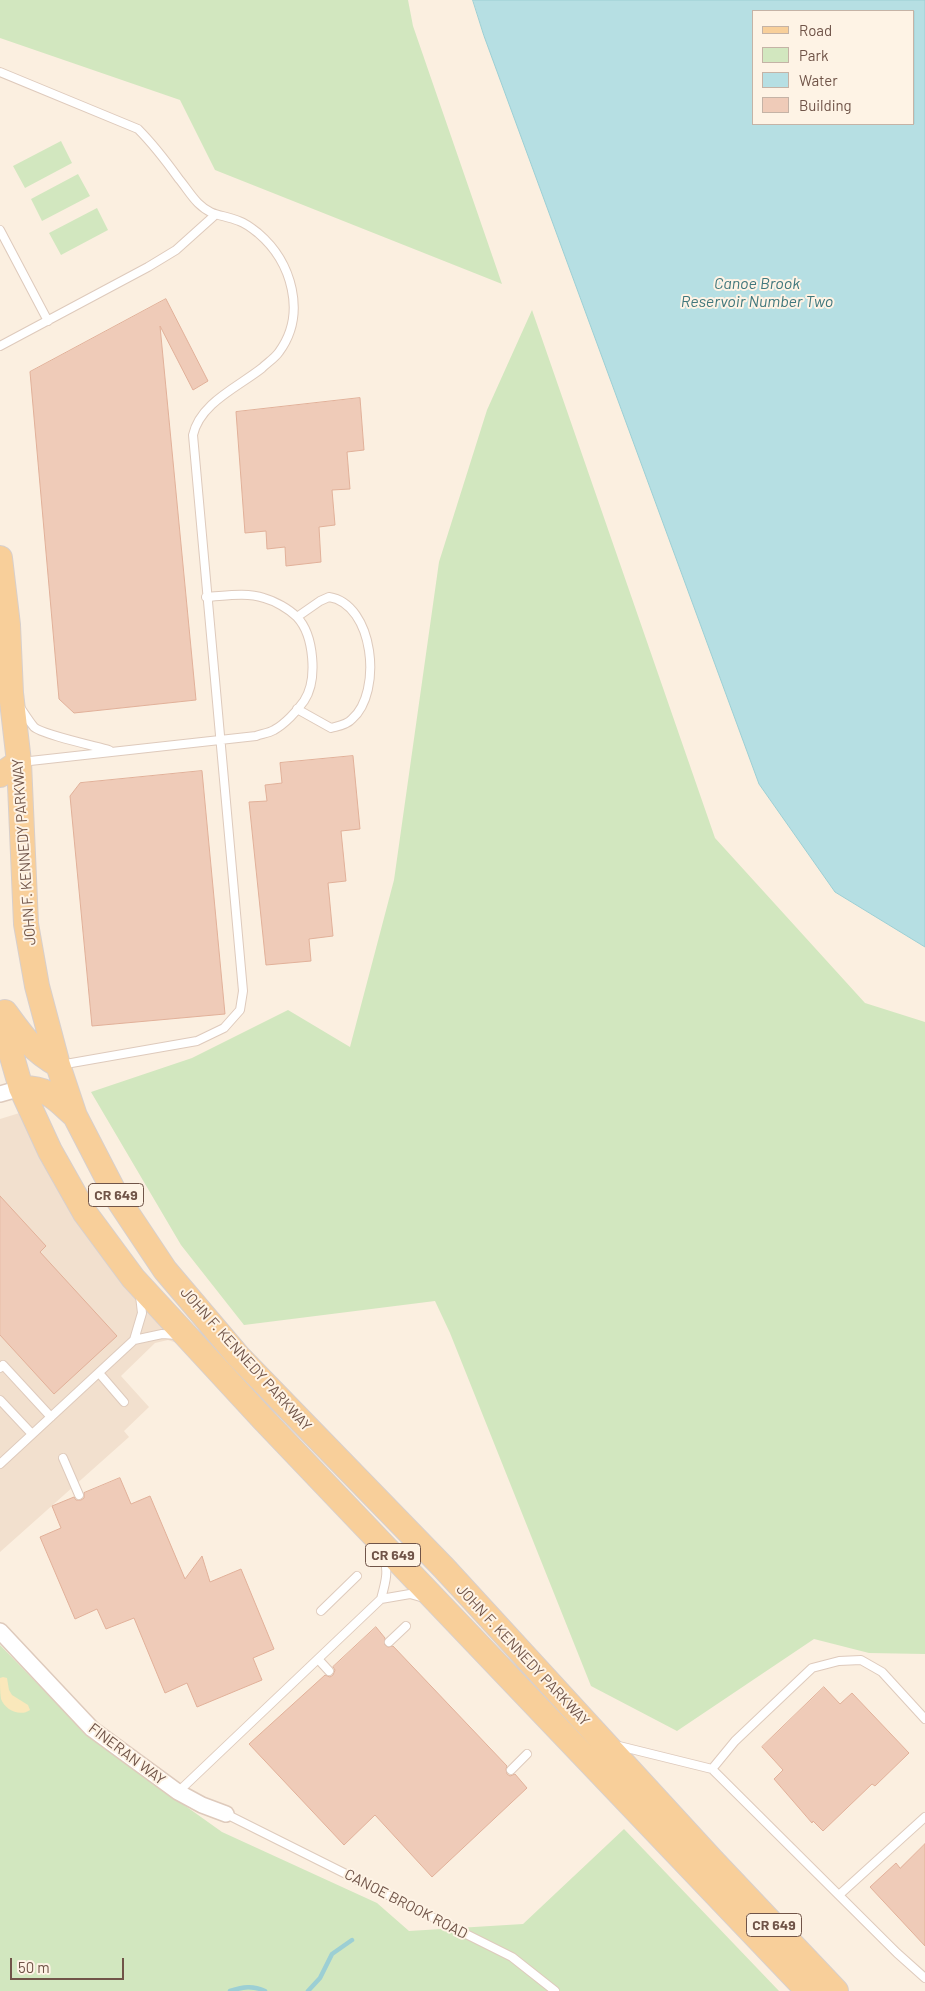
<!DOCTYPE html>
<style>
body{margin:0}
#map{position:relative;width:925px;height:1991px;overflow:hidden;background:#fbefe0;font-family:Barlow,sans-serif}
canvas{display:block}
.legend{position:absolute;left:752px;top:10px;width:162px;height:115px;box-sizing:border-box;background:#fef3e5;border:1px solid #c5b3a6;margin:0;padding:6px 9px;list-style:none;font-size:15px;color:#705448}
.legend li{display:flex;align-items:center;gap:10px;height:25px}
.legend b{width:25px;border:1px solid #c5b3a6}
.scale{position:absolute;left:10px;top:1958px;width:114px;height:22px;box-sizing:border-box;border:2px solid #705448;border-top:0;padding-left:6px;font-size:15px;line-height:18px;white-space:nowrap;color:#705448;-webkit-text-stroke:4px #fef3e5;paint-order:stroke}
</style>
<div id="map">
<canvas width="925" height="1991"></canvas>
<ul class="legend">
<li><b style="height:6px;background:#f8cf9a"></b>Road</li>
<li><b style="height:14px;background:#d2e7bf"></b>Park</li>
<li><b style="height:14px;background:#b6dfe3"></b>Water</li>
<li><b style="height:14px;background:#efcbb8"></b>Building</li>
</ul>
<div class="scale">50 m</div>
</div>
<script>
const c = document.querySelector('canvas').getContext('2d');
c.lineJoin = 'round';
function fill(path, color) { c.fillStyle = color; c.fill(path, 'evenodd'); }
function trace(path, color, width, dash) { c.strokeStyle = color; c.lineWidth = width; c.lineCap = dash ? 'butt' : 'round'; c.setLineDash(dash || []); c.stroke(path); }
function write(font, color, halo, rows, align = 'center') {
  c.font = font + ' Barlow,sans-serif'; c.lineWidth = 4; c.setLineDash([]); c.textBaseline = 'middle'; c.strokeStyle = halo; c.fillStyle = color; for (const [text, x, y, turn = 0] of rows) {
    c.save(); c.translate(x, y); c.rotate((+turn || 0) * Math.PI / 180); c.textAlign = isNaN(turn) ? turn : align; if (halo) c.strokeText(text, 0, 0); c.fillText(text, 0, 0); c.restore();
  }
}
fill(new Path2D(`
 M26 1111 180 1344 168 1340 155 1343 121 1376 149 1407 124 1431 129 1437 0 1552V1119Z`), '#f2e0ce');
fill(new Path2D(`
 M0 0H408L413 26 502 284 215 170 180 100 0 38Z
 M61 141 72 163 25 188 13 166Z
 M78 174 90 196 42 221 31 199Z
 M97 208 108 230 61 255 49 233Z
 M532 310 715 838 865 1003 925 1022V1654L869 1653 814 1639 677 1731 591 1686 450 1333 435 1301 244 1325 181 1245 91 1092 192 1058 288 1010 350 1047 394 880 439 562 487 410Z
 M0 1645 90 1738 222 1832 377 1903 409 1931 523 1924 624 1829 779 1991H0Z`), '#d2e7bf');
fill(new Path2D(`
 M3 1677 7 1678 9 1690 12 1695 28 1705 30 1710C20 1717 5 1710 1 1699 0 1693 0 1684 0 1678Z`), '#fae8bb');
const water = new Path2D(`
 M473 0H925V947L835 892 759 784 484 36ZM754 11H914V124H754Z`);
fill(water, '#b6dfe3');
trace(water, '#9ccfd4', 1);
trace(new Path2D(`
 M230 1991C243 1987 252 1985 265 1991
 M308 1991 320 1978 332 1954 352 1940`), '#9ccfd4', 4.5);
const building = new Path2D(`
 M166 299 208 381 193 390 160 326 196 700 74 713 59 699 30 372Z
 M360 398 364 450 347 452 350 489 332 490 335 525 319 527 321 562 286 566 285 547 267 549 266 531 245 533 236 412Z
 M353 756 360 829 341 831 346 881 328 883 333 936 309 939 311 961 266 965 249 802 267 801 265 785 282 783 280 763Z
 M202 771 225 1014 92 1026 70 796 80 783Z
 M0 1196 46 1246 40 1252 117 1336 54 1394 0 1335Z
 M120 1478 131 1504 150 1496 185 1579 202 1556 210 1582 241 1569 274 1649 253 1658 262 1680 197 1707 187 1683 165 1693 134 1618 106 1629 97 1609 75 1619 40 1537 61 1528 52 1506 74 1497 76 1500H81L84 1498V1493Z
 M376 1627 385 1638V1645L388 1647 393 1646 507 1766 506 1769 507 1774 510 1776 515 1774 527 1788 432 1877 375 1815 344 1845 249 1744 325 1675 330 1677 333 1675 335 1670 333 1667Z
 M824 1687 840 1704 852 1693 909 1753 875 1786 872 1784 823 1831 813 1821 812 1823 774 1779 783 1770 762 1747Z
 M925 1844V1946L870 1887 896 1863 900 1868Z`);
fill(building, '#efcbb8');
trace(building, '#e1b099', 1);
const lane = new Path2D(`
 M0 72 138 129C154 145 166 161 179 179 185 186 191 196 198 203 212 217 222 214 239 221 245 223 253 229 258 233 292 262 307 314 279 352 275 358 267 363 262 368 238 387 200 403 193 435L243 991 240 1010 224 1028 197 1041 60 1065
 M0 230 48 321
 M0 346 148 267 176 250 215 215
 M297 617 320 601 329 597C374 604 383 692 352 719 347 725 338 726 331 728L297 709
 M20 707C24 713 29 721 34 727 41 734 95 746 109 750
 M21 762 256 736C261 734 269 733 274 730 285 724 297 711 304 701 318 680 314 635 297 617 289 609 275 601 264 598 246 592 225 596 206 597
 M134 1340 162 1334 177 1335
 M0 1368 3 1365 51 1417
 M99 1373 124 1402
 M0 1400 32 1434
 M63 1458 79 1495
 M0 1464 134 1340 142 1313 140 1296
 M381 1599C385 1584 389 1572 384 1557
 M321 1611 357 1576
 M389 1642 406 1626
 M318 1659 329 1671
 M615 1745 712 1769 897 1953 925 1978
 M712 1769 735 1741 812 1668 839 1661 861 1660 882 1672 925 1719
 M511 1770 527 1754
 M178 1792 381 1599 410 1594 424 1598
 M226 1814 512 1957 555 1991
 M839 1895 925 1817`);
const street = new Path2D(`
 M0 1094 21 1088
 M0 1631 92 1729 178 1792 202 1805 226 1814`);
const primary = new Path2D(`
 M0 558 8 625 11 693 19 762 26 924 37 986 58 1065 75 1116 119 1201 165 1270 238 1356 444 1568 712 1860 836 1991
 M0 775 19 762
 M5 1012C23 1037 32 1050 58 1065
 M0 1015 21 1088 50 1151 85 1213 133 1278 263 1419 808 1991
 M21 1088C47 1087 55 1098 74 1115`);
trace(lane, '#decabc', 10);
trace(street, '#decabc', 18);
trace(primary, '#d7cfcc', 26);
trace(lane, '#fff', 8);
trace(street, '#fff', 15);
trace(primary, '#f8cf9a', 24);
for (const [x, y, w] of [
 [116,1195,55],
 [393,1555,55],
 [774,1925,55]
]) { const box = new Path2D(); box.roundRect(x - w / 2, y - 11.5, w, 23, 4); c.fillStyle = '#fef3e5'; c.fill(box); trace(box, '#705448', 1); }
write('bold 14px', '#705448', null, [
 ["CR 649",116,1195],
 ["CR 649",393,1555],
 ["CR 649",774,1925]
]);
write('15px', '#705448', '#fef3e5', [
 ["JOHN F. KENNEDY PARKWAY",24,852,-94],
 ["JOHN F. KENNEDY PARKWAY",246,1359,48],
 ["JOHN F. KENNEDY PARKWAY",523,1655,47],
 ["FINERAN WAY",127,1754,37],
 ["CANOE BROOK ROAD",406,1904,27]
]);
write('italic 16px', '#40777c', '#fef3e5', [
 ["Canoe Brook",757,284],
 ["Reservoir Number Two",757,302]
]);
</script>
